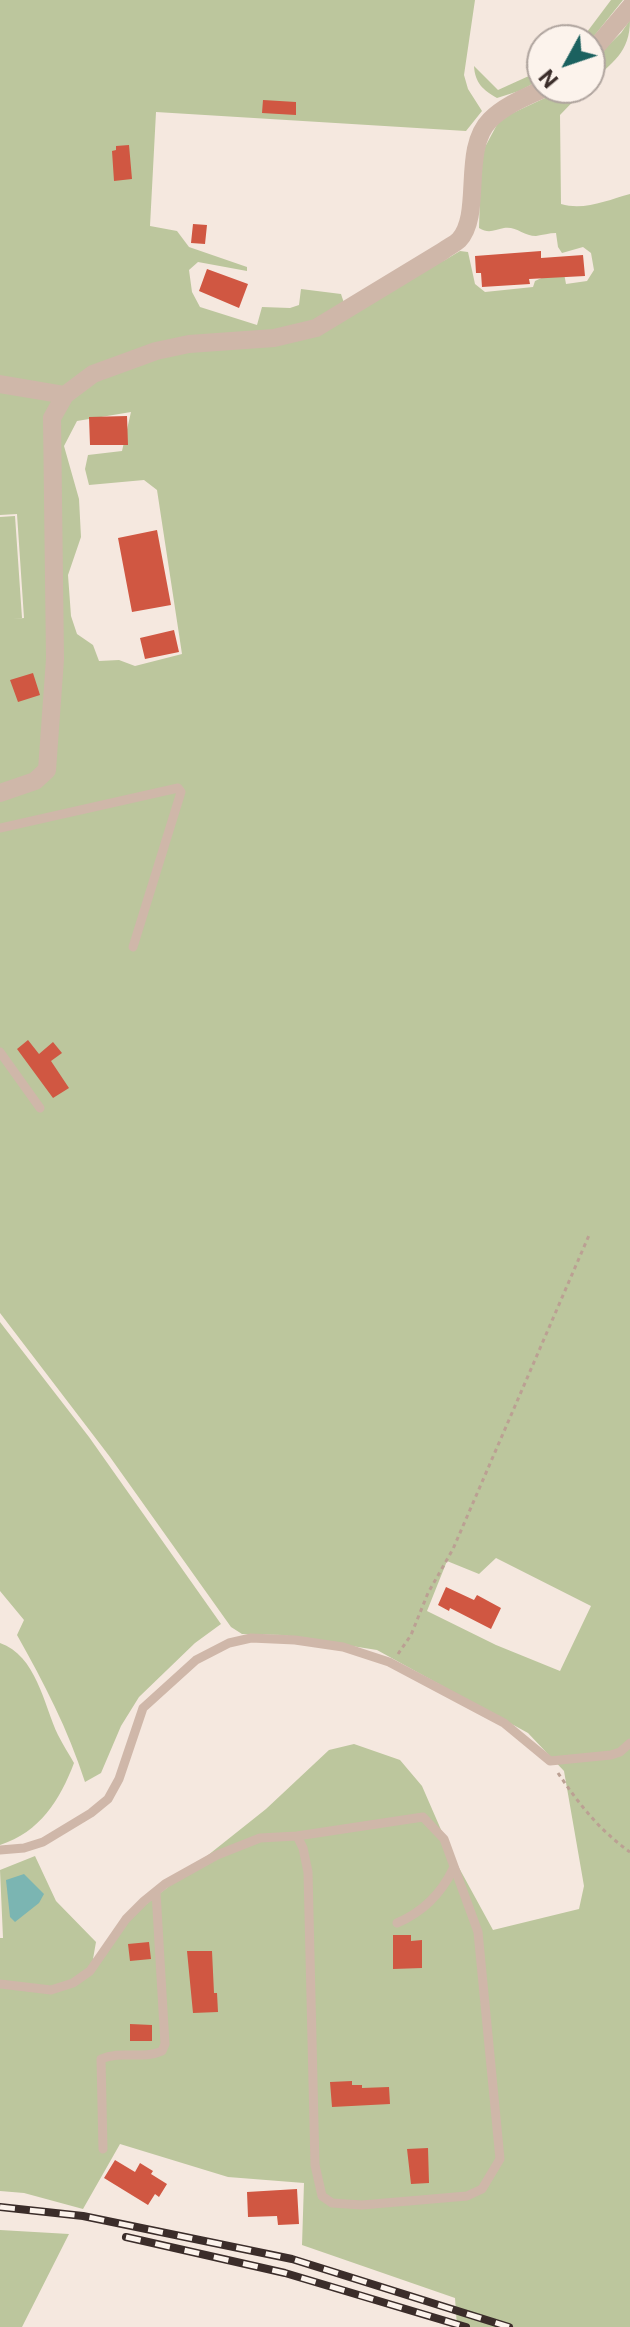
<!DOCTYPE html>
<style>
body{margin:0}
#map{position:relative;width:630px;height:2327px;overflow:hidden;background:#f5e8df;font-family:Roboto,sans-serif}
canvas{display:block}
.north{position:absolute;left:526px;top:24px;width:80px;height:80px;box-sizing:border-box;background:#fcf3ec;border:2px solid #afa49e;border-radius:50%;rotate:230deg;font-size:22px;font-weight:700;line-height:32px;text-align:center;color:#3b2d2a}
.north::after{content:'';display:block;margin:auto;width:28px;height:36px;background:#1b615f;clip-path:polygon(50% 0,100% 100%,50% 72%,0 100%)}
</style>
<div id="map">
<canvas width="630" height="2327"></canvas>
<div class="north">N</div>
</div>
<script>
const c = document.querySelector('canvas').getContext('2d');
c.lineJoin = 'round';
function fill(path, color) { c.fillStyle = color; c.fill(path, 'evenodd'); }
function trace(path, color, width, dash) { c.strokeStyle = color; c.lineWidth = width; c.lineCap = dash ? 'butt' : 'round'; c.setLineDash(dash || []); c.stroke(path); }
fill(new Path2D(`
 M0 0H475L464 75 468 89 482 111 466 131 156 112 150 226 177 231 189 247 247 267V271L198 262 189 270 192 292 200 307 257 325 262 307 290 308 299 305 301 289 341 294 344 303 445 260 460 251 468 252 475 284 485 292 533 287 535 281 563 268 566 284 587 281 594 270 591 253 583 247 562 253 558 247 556 233C549 233 543 235 536 236 524 236 516 226 504 228 494 230 489 234 479 228L481 164 485 147 500 119 547 97 560 88H586L560 115 561 204C584 211 608 200 630 194V2327H457L455 2298 302 2245 304 2183 228 2177 120 2144 83 2209 24 2193 0 2191V1938H3L0 1870 35 1856 56 1901 96 1942 93 1959 108 1950 129 1918 266 1809 329 1750 354 1744 400 1760 422 1786 452 1855 493 1930 579 1909 584 1886 564 1771 528 1733 377 1650 282 1635 242 1634 231 1627 110 1457 0 1313V517L15 516 22 618 13 619 24 618 17 514 0 515ZM131 412 122 451 88 455 85 469 89 485 144 480 157 490 182 654 135 666 119 660 99 661 93 645 77 634 71 616 68 575 81 537 79 499 64 446 77 421ZM496 1558 591 1606 560 1671 496 1645 427 1611 447 1561 479 1574Z
 M611 0H623L590 41 581 40Z
 M630 20C630 53 612 62 590 84V63L621 33Z
 M474 66 498 90 542 70V79L519 91 497 98C483 90 475 83 474 66Z
 M0 1322 89 1437 221 1624 195 1643 139 1697 121 1726 101 1773 85 1782C68 1729 44 1683 17 1635L24 1620 0 1591Z
 M0 1643C36 1655 44 1705 58 1735 63 1745 69 1754 74 1763 60 1800 40 1832 0 1845Z
 M0 2230 69 2234 22 2327H0Z`), '#bcc69d');
fill(new Path2D(`
 M24 1874 44 1894 39 1903 15 1922 10 1917 6 1880Z`), '#7bb5b2');
fill(new Path2D(`
 M263 100 296 102V115L262 113Z
 M129 145 132 179 114 181 112 151 116 150V146Z
 M193 224 207 225 205 244 191 243Z
 M541 251V258L583 255 585 276 529 279 530 284 482 287 481 273H476L475 256Z
 M207 269 248 284 239 308 199 291Z
 M127 416 128 445H90L89 417Z
 M157 530 171 605 132 612 118 538Z
 M174 630 179 652 145 659 140 638Z
 M33 673 40 695 18 702 10 680Z
 M28 1040 39 1054 53 1042 62 1053 51 1061 69 1088 53 1098 17 1049Z
 M446 1587 474 1600 477 1595 501 1608 491 1629 450 1608 449 1611 438 1605Z
 M393 1935H411V1941L422 1940V1968L393 1969Z
 M149 1942 151 1959 130 1961 128 1944Z
 M187 1951H212L214 1993H217L218 2012 193 2013Z
 M130 2024 152 2025V2041H130Z
 M352 2081V2085H362V2088L389 2087 390 2104 332 2107 330 2082Z
 M428 2148 429 2183 411 2184 407 2149Z
 M115 2160 135 2172 140 2163 153 2171 151 2174 167 2184 159 2197 155 2194 148 2205 104 2178Z
 M297 2189 299 2224 278 2225 277 2216 248 2217 247 2192Z`), '#d05742');
trace(new Path2D(`
 M398 1654 411 1635 428 1593 453 1549 590 1233
 M558 1773C579 1804 599 1830 630 1852`), '#bba093', 3, [4, 4]);
trace(new Path2D(`
 M0 828 178 788 181 792 133 947
 M0 1052 40 1108
 M0 1850 24 1848 43 1842 91 1813 108 1799 119 1779 143 1708 196 1660 229 1643 251 1638 295 1640 343 1647 389 1662 504 1723 550 1761 611 1755 620 1752 630 1743
 M397 1923C423 1912 441 1894 453 1869
 M0 1984 51 1990 73 1983 90 1971 126 1919 144 1901 165 1884 217 1855 260 1838 297 1836 423 1817 444 1839 478 1932 500 2159 482 2189 467 2196 362 2205 332 2203 322 2196 315 2165 308 1872 303 1848 297 1836
 M103 2149 101 2059C121 2050 143 2060 162 2051L165 2044 156 1892`), '#cfb7a9', 9);
trace(new Path2D(`
 M590 54 630 7
 M0 384 65 395
 M0 793 35 781 47 770 55 659 52 418 65 395 93 374 156 351 189 344 274 338 316 328 443 251C448 247 455 244 459 240 483 214 461 149 490 120 505 105 526 97 545 88`), '#cfb7a9', 18);
const rail = new Path2D(`
 M0 2207 83 2216 292 2259 509 2327
 M126 2237 285 2273 466 2327`);
trace(rail, '#3b2d2a', 8);
trace(rail, '#fcf3ec', 5, [15]);
</script>
